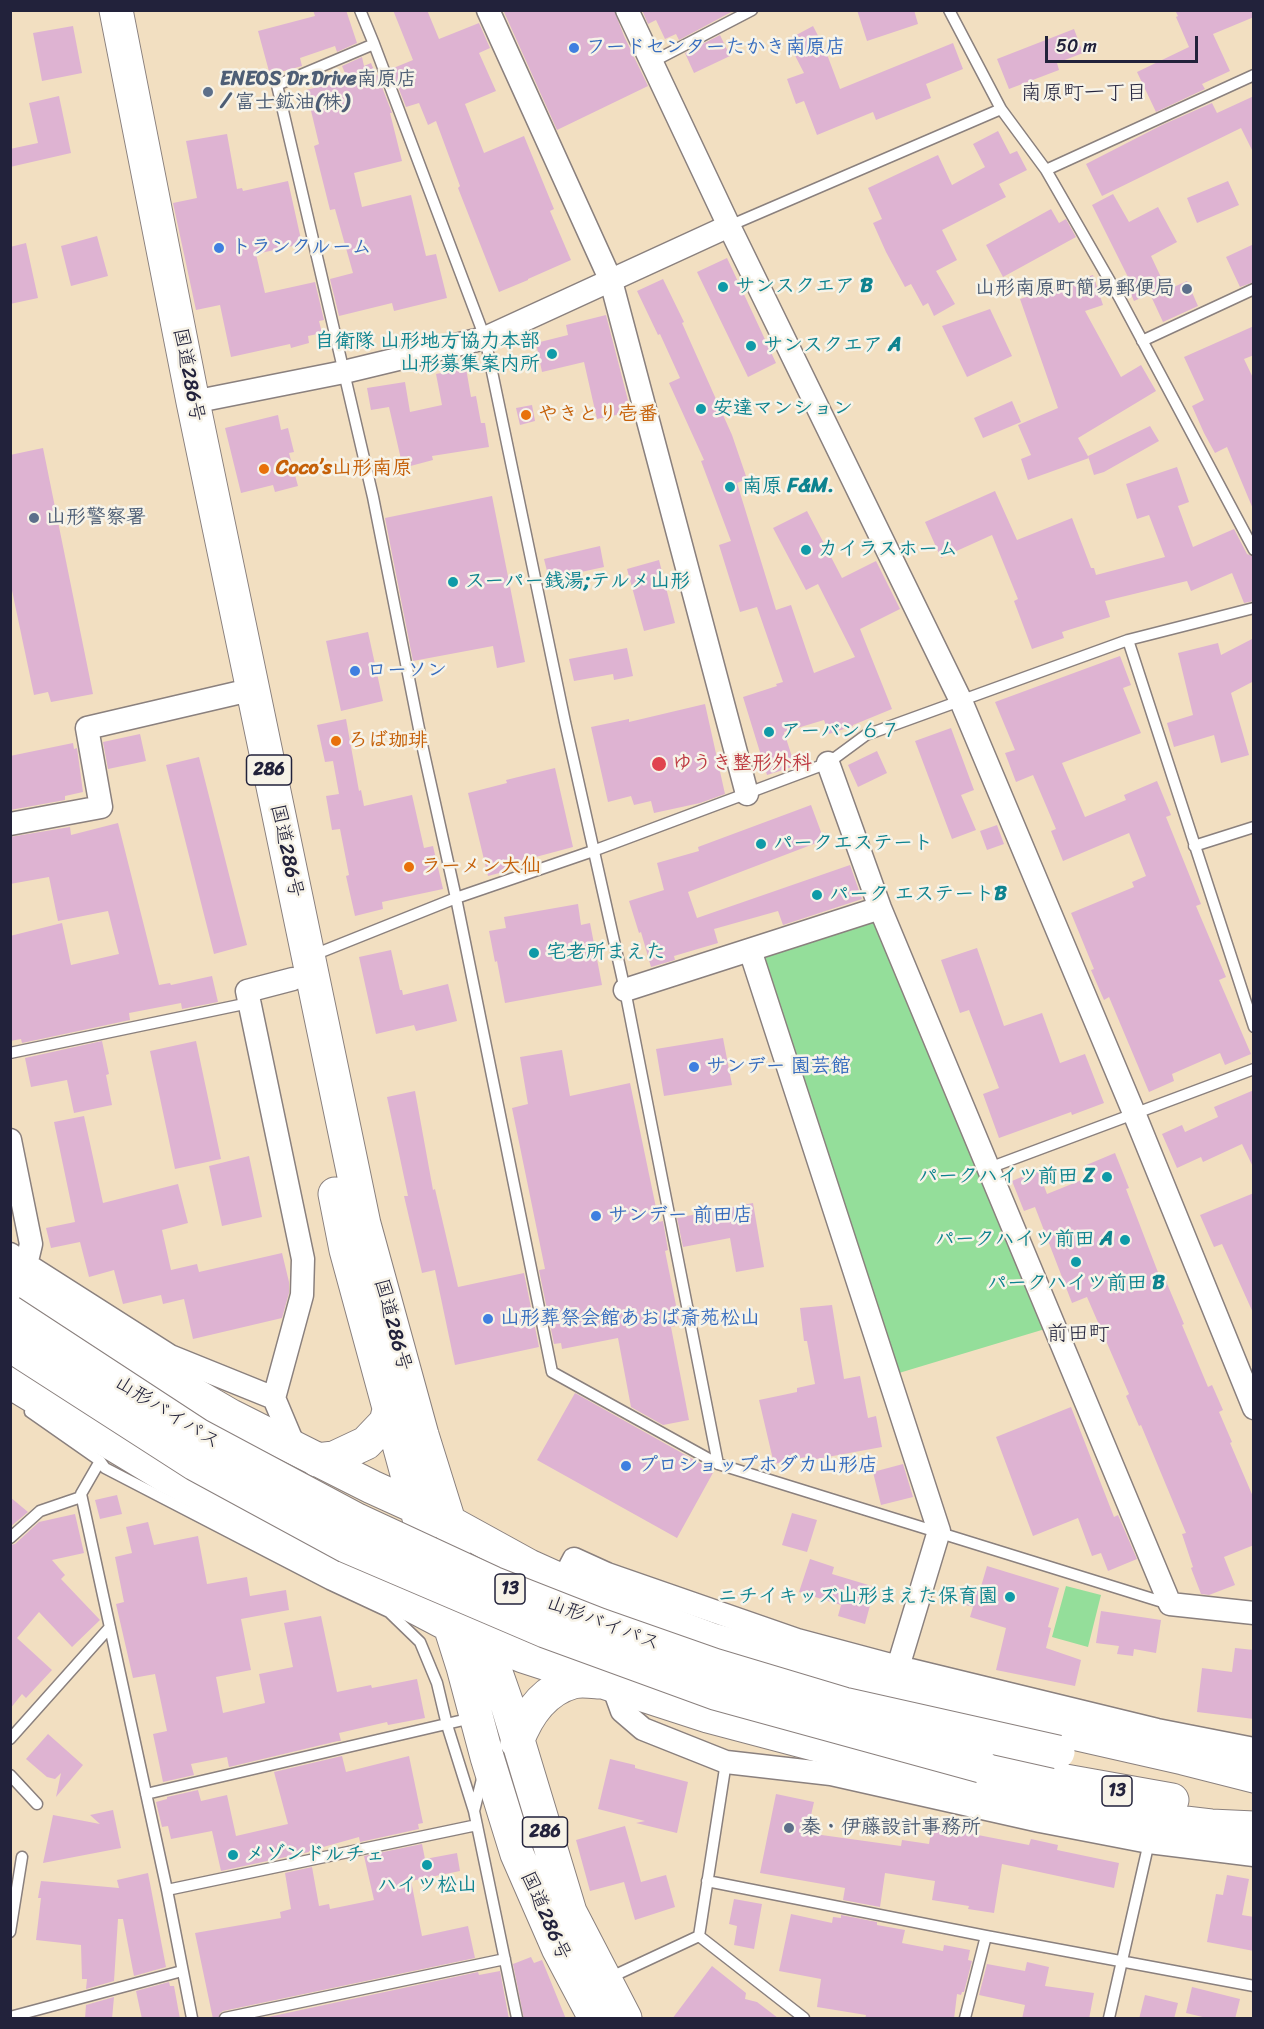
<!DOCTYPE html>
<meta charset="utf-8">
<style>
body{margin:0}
#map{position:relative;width:1264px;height:2029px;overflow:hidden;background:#f2dfc1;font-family:Sriracha,sans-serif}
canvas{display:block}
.frame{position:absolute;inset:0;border:12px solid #22223b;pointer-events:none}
.scale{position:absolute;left:1045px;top:36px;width:153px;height:27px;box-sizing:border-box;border:3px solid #22223b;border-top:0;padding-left:8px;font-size:18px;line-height:21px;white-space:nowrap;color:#22223b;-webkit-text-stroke:4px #f7f3e8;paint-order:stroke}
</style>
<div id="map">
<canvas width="1264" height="2029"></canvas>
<div class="frame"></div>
<div class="scale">50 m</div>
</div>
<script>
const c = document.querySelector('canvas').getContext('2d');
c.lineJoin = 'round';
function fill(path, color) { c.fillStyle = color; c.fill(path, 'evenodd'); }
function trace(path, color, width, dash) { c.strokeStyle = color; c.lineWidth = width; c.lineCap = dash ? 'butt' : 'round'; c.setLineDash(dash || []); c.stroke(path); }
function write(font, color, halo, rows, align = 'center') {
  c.font = font + ' Sriracha,"Klee One",sans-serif'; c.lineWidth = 5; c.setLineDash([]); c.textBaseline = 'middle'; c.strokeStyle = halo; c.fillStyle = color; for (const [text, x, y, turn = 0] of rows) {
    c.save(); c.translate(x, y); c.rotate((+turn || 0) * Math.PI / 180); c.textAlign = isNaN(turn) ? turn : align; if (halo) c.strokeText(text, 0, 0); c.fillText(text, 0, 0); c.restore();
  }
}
fill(new Path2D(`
 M880 908 1055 1326 889 1376 750 950Z
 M1066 1586 1101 1595 1088 1647 1052 1637Z`), '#94de9a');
fill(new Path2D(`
 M313 10H346L357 43 337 52 335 46 300 58 302 66 270 75 258 31 315 16Z
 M393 10H427L439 39 479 23 490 48 479 53 496 91 465 104 484 153 524 136 554 209 550 211 571 260 528 279V280L499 292 458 188 460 186 436 121 428 125 419 103 406 107 391 69 413 60Z
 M509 10H614L624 36 648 86 557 130 504 12Z
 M642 10H735L679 40 676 34 665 39 656 20 648 24Z
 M857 10H914L918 24 867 41Z
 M1175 10H1254V17L1213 34 1230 71 1202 84 1205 89 1156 112 1137 72 1189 47 1176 17 1178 16Z
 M73 26 82 73 42 81 33 33Z
 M813 26 825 49 840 89 953 43 963 69 926 84 931 98 876 120 873 112 817 135 804 101 796 104 787 79 804 73 787 40Z
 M1074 29 1083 53 1057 63 1059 70 1009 89 997 59Z
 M720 35 730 56 694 73 685 53Z
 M362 57 364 66 371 63 376 75 377 74 392 113H390L402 161 354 173 362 207 411 195 426 256 436 254 447 298 394 311 392 303 339 316 330 279 353 273 335 209 330 210 314 146 319 144 306 90 348 80 342 66Z
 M59 96 71 153 10 167V149L38 143 29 103Z
 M1254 96V154L1241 128 1102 196 1086 164 1162 125 1212 103 1217 113Z
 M998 131 1010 154 1017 151 1027 170 999 184 1006 197 942 230 957 260 936 271 955 304 934 316 928 303 923 306 911 284 905 287 886 252 873 223 882 219 868 188 938 155 952 185 985 167 973 144Z
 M227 134 237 189 242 188 243 191 288 181 302 244 256 254 265 293 315 282 324 320 319 321 322 333 308 336 309 343 291 348 290 344 231 357 220 305 196 310 173 203 197 198 186 141Z
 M1228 181 1239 205 1197 223 1187 198Z
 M1113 194 1129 222 1158 207 1177 242 1151 256 1167 290 1187 281 1198 306 1163 322 1150 294 1134 301 1126 283 1130 281 1092 205Z
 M1051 209 1059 223 1066 219 1076 237 1003 277 986 245Z
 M97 236 108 276 71 286 61 246Z
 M26 243 38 298 10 304V247Z
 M1254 244V282L1240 287 1226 257Z
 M727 258 776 363 748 377 697 272Z
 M1093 275 1103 305 1085 311 1121 377 1141 365 1156 391 1078 438 1089 458 1028 480 1021 459 1031 455 1018 425 1058 408 1020 299Z
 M663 279 684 322 682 323 732 435 747 479 737 483 776 610 791 605 814 673 855 657 818 584 806 590 773 528 807 511 842 578 876 561 900 609 860 629 892 709 853 725V726L829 734 824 720 784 732 795 766 767 775 743 697 777 686 776 684 783 682 757 607 740 612 719 545 731 541 701 461 704 460 669 383 680 378 660 334 658 335 637 291Z
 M990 309 1012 356 967 377 942 326Z
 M606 315 631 412 597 419 584 362 542 372 536 343 568 335 566 325Z
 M1254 326V355L1244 359 1254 380 1253 509 1227 447 1215 453 1204 433 1192 406 1204 400 1184 357Z
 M466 368 471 397 476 396 481 423H485L489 447 432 456 433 460 403 468 389 407 371 410 367 388 405 382 410 412 442 405 436 374Z
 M1012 401 1021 422 983 438 974 418Z
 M532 405 535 421 520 425 516 408Z
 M278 415 281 430 288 428 294 452 289 453 298 486 275 492 273 485 241 493 225 428Z
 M1150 426 1159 441 1104 472 1094 475 1088 456Z
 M43 448 93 694 51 702 48 692 34 695 10 581V455Z
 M1177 467 1189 502 1178 506 1193 547 1234 529 1247 554 1254 557V601L1244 603 1232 573 1191 591 1187 581 1105 601 1110 617 1062 632 1064 638 1032 649 1014 601 1018 599 992 535 941 558 925 522 995 491 1017 540 1072 518 1091 568H1094L1096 575 1165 557 1149 515 1137 519 1126 484Z
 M492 496 525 662 497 668 493 646 413 661 385 518Z
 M600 546 604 567 549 579 544 559Z
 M659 560 675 623 644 631 627 569Z
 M368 632 383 701 341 711 326 641Z
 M1254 638V681L1231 693 1249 755 1221 763 1214 735 1174 747 1167 723 1193 715 1178 653 1218 643 1221 655Z
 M627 648 633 676 614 680 613 674 574 681 569 659Z
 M1120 656 1131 685 1123 688 1141 733 1062 763 1085 817 1126 800 1124 795 1157 781 1171 815 1166 817 1201 904 1196 906 1226 977 1219 980 1251 1054 1225 1065 1220 1053 1172 1074 1174 1081 1149 1092 1109 997 1104 1000 1091 970 1094 969 1071 913 1134 887 1132 882 1146 876 1129 833 1063 861 1051 831 1056 829 1033 775 1016 782 1005 753 1015 750 995 702Z
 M705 704 725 794 700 803 654 813 651 801 634 805 631 796 608 802 591 727 629 719V722Z
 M346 719 359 791 361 790 364 806 412 795 424 848 433 846 443 889 382 902 383 909 355 916 346 876 349 875 340 829 332 830 326 796 339 794 333 761 325 762 317 725Z
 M951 728 974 790 961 795 976 830 952 839 915 741Z
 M140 734 146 761 108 769 103 742Z
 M73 743 74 749 77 748 83 792 65 796V800L10 810V756Z
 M877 751 887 773 858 787 848 765Z
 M199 757 247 945 214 954 166 765Z
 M555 768 573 847 517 862 518 868 488 876 468 793 507 783 506 780Z
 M811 805 824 840 688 892 697 918 850 865 862 899 783 925 778 911 714 929 718 943 674 956 675 960 651 967 641 932 639 933 629 901 664 890 657 863 699 851 698 847Z
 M118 823 159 985 170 983 171 985 212 976 218 1002 182 1009 181 1003 129 1013 130 1020 22 1043 21 1039 10 1041V936L62 923 71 965 119 954 108 911 58 921 49 877 10 884V837L70 827 71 835Z
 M997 825 1004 844 987 850 980 831Z
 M578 904 581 925 590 923 602 985 505 1003 497 961 495 962 489 931 506 928 504 917Z
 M977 948 1004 1026 1042 1013 1060 1063 1085 1054 1104 1103 1072 1115 1071 1112 999 1138 983 1094 999 1088 969 1010 960 1013 941 960Z
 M391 950 400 990H402L403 995 448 984 457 1021 416 1031 414 1025 376 1034 359 957Z
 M723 1038 732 1085 664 1096 656 1049Z
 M102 1041 109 1074 106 1075 112 1105 74 1113 67 1080 31 1087 25 1058Z
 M196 1041 221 1159 175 1169 150 1051Z
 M562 1050 570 1096 630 1083 659 1222 663 1221 668 1250 665 1251 680 1325 671 1327 689 1420 663 1425 631 1407 618 1338 562 1349 561 1343 554 1344 539 1270 545 1269 512 1108 528 1104 520 1057Z
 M1254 1090V1169L1242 1144 1203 1162 1201 1157 1177 1168 1162 1134 1182 1125 1185 1132 1218 1117 1214 1107Z
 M415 1091 433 1190 435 1189 458 1287 524 1273 539 1347 455 1365 435 1270 422 1273 404 1196H408L387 1097Z
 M84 1116 103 1203 178 1184 188 1223 162 1230 171 1270 197 1264 199 1272 282 1253 289 1282V1293L282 1318 193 1339 184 1299 163 1304 161 1295 123 1304 114 1270 89 1277 80 1242 51 1248 46 1228 75 1222 54 1122Z
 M1115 1153 1129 1188 1126 1189 1159 1275 1163 1274 1184 1324 1182 1325 1208 1387 1212 1385 1223 1410 1219 1412 1232 1442 1230 1443 1254 1499V1545L1224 1557 1235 1585 1209 1595 1201 1594 1191 1568 1193 1567 1182 1534 1186 1533 1141 1425 1139 1426 1126 1396 1129 1394 1087 1297 1072 1303 1035 1207 1024 1211 1012 1181 1038 1170 1047 1194 1089 1177 1084 1166Z
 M249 1156 262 1217 222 1226 209 1166Z
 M1254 1193V1315L1222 1244 1214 1247 1200 1215Z
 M753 1203 764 1267 736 1272 730 1238 683 1247 677 1218Z
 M832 1305 844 1379 860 1376 868 1418 876 1416 882 1447 811 1460 810 1456 774 1464 759 1400 797 1392V1388L815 1384 807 1341H804L800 1308Z
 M575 1393 714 1471 677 1538 537 1460Z
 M1071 1407 1114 1517 1118 1515 1137 1559 1108 1571 1101 1553 1092 1556 1078 1518 1033 1536 996 1437Z
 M903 1464 913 1497 881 1505 873 1472Z
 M117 1495 122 1514 100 1519 95 1500Z
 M10 1497 28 1512 10 1527Z
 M792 1513 817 1520 807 1552 782 1545Z
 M75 1514 84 1553 52 1560 65 1575 61 1579 100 1620 72 1647 39 1612 17 1638 52 1670 26 1698 22 1694 10 1709V1545L15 1544 39 1522Z
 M148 1522 154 1545 198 1536 207 1584 247 1577 250 1596 286 1590 289 1610 241 1619 251 1670 216 1677 223 1713 265 1703 259 1674 293 1667 284 1623 321 1616 337 1692 371 1685 372 1688 417 1679 425 1718 388 1725 387 1722 339 1733 341 1741H338L229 1767 227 1757 191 1764 194 1775 163 1782 153 1734 167 1731 155 1674 133 1678 116 1604 124 1602 115 1557 132 1553 126 1527Z
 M810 1559 834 1567 832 1574 875 1587 865 1624 838 1616 841 1605 799 1592Z
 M987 1566 1059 1588 1048 1627 1051 1628 1046 1648 1081 1660 1075 1686 996 1670 1006 1628 970 1617 973 1607 962 1604 967 1586 980 1590Z
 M1101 1611 1161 1620 1156 1653 1134 1649 1133 1656 1117 1654 1119 1646 1096 1643Z
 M1235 1648 1254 1650V1719L1197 1712 1202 1668 1232 1672Z
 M48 1734 83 1765 56 1797 61 1773 55 1779 47 1777 26 1759Z
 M342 1756 346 1772 409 1756 423 1823 418 1824 419 1829 360 1842 359 1837 309 1851V1852L221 1871 212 1831 171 1839 168 1826 162 1827 156 1802 167 1799V1797L198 1790 201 1801 227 1795 236 1836 288 1824 274 1772Z
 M610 1759 635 1765V1768L688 1782 677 1833 636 1823 645 1821 598 1809Z
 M776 1794 814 1802 807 1833 901 1846 902 1840 929 1844 932 1826 1029 1845 1031 1839 1058 1845 1057 1850 1119 1863 1114 1888 1002 1864 994 1913 968 1909 969 1906 932 1900 935 1881 885 1873 880 1907 843 1900 845 1888 760 1873Z
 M113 1810 121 1848 43 1863 53 1815 100 1824 90 1815Z
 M625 1826 641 1882 666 1875 675 1907 635 1920 624 1882 590 1891 576 1840Z
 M422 1844 425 1859 457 1853 460 1871 411 1881 422 1936 468 1926 475 1958 223 2011 220 2013 218 2019H213L195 1933 281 1918 280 1912 291 1909 285 1873 312 1867 319 1906 329 1904 330 1909 374 1900 364 1856Z
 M148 1873 166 1967 134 1976 123 1919H118L114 1981 86 1989 87 1979H82L81 1945 36 1940 41 1898H38L41 1881 119 1888 117 1880Z
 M1227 1875 1249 1879 1242 1915 1254 1917V1951L1207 1942 1216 1894 1223 1895Z
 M734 1899 762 1904 754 1949 734 1945 737 1926 729 1924Z
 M791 1914 832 1923 833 1917 841 1918V1915L877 1922V1925L905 1930 902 1943 943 1951 944 1945 970 1950 968 1960 972 1961 964 1992H962L961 1995 957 1994 954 2019H865L866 2015 817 2007 821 1979 779 1971Z
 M531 1957 534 1963 542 1960 566 2019H524L513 1964Z
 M1027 1962 1049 1967 1045 1986 1094 1993 1089 2019H1022L1025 2005 979 1995 987 1964 1025 1971Z
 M712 1966 746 1993 745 1999 757 2002 778 2018 672 2019Z
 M500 1971 509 2019H259L478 1972 479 1975Z
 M169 1982 170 1986H174L180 2019H142L136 1991Z
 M1192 1987 1240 1999 1235 2019H1211L1186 2013Z
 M1145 1995 1178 2003 1174 2019H1139Z
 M114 1997 112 2019H85L86 2005Z`), '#deb3d2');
const service = new Path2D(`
 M360 10 374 44 485 338 565 722 625 990 718 1464
 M949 10 1001 109 1046 170 1119 297 1254 550
 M374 44 277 85 373 497 423 749 456 898 552 1372 718 1464 1169 1604
 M652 62 752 10
 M1046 170 1254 75
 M729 226 1001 109
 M1142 341 1254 289
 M1128 640 1254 1027
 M1194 846 1254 827
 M311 956 456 898 593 851 828 763 866 735 1128 640 1254 608
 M10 1053 249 1003
 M989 1168 1254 1069
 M30 1412 100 1461 105 1468 329 1584 389 1612 420 1642 437 1683 447 1725 474 1811
 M100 1461 81 1494 167 1890 192 2018
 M10 1538 40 1511 81 1497
 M10 1739 110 1627
 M726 1762 699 1936 804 2018
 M10 1775 37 1804
 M483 1775 474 1811 517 2018
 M146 1794 472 1718
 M707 1881 986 1936 1254 1986
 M167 1890 477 1825
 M10 1932 22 1857
 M609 1978 699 1936
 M10 2017 182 1971
 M225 2018 505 1959
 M965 2018 986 1936
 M1109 2018 1149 1842`);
const minor = new Path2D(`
 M488 10 611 281 747 794
 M627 10 729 226 961 701 1134 1113 1254 1408
 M193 402 344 372 485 338 729 226
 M828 763 880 908 1170 1604 1254 1613
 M10 824 101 807 87 728 237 693
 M750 950 939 1531 898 1667
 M625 990 880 908
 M10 1140 31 1244 26 1265
 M10 1254 170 1356 274 1398 295 1448
 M274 1398 302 1295 303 1259 247 991 293 979
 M562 1582 574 1559 607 1574 797 1640 898 1667 1157 1730 1254 1749
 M613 1686 622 1711 643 1729 726 1762 831 1774 1040 1821 1149 1842 1254 1855`);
const trunk = new Path2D(`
 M116 10 193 402 364 1224 422 1435 456 1544
 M335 1194 346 1250 422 1529
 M10 1282 61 1317 231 1416 372 1487 449 1522 529 1566 600 1598 712 1640 863 1682 1029 1723 1183 1758 1254 1776
 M10 1382 164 1475 449 1625 523 1656 708 1716 1056 1808 1211 1826 1254 1828
 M317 1460 334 1458 366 1443 386 1422 390 1406
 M445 1610 463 1667 487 1757 517 1854 558 1948 595 2018
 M480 1627 507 1704 570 1912 625 2018
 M517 1742C527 1715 544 1690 573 1682 580 1680 589 1681 597 1682
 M981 1766 1172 1800`);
trace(service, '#8a807e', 13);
trace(minor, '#8a807e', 25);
trace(trunk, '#8a807e', 35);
trace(service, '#fff', 10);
trace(minor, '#fff', 22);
trace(trunk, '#fff', 33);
const trunkBridge = new Path2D(`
 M10 1312 198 1435 357 1520 493 1583 600 1625 714 1665 844 1704 1058 1752
 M10 1345 195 1464 346 1546 545 1631 715 1693 981 1766`);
trace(trunkBridge, '#8a807e', 35, []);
trace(trunkBridge, '#fff', 33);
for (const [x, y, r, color] of [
 [574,48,6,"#3f7fe0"],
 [208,92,6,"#5c6f8a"],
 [219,248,6,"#3f7fe0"],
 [723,287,6,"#0f9aa8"],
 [1187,289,6,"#5c6f8a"],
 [751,346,6,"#0f9aa8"],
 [552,354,6,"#0f9aa8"],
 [701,409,6,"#0f9aa8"],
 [526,415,6,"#e8710a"],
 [264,469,6,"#e8710a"],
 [730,487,6,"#0f9aa8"],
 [34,518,6,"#5c6f8a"],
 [806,550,6,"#0f9aa8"],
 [453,582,6,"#0f9aa8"],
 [355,671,6,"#3f7fe0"],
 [769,732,6,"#0f9aa8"],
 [336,741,6,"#e8710a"],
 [659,764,8,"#e0444e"],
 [761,844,6,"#0f9aa8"],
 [409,867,6,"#e8710a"],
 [817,895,6,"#0f9aa8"],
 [534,953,6,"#0f9aa8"],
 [694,1067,6,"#3f7fe0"],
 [1107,1177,6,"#0f9aa8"],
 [596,1216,6,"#3f7fe0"],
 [1125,1240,6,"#0f9aa8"],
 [1076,1262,6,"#0f9aa8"],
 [488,1319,6,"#3f7fe0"],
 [626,1466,6,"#3f7fe0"],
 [1010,1597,6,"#0f9aa8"],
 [789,1828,6,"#5c6f8a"],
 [233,1855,6,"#0f9aa8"],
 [427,1865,6,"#0f9aa8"]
]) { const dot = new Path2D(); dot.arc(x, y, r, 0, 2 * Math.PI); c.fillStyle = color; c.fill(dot); trace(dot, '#f7f3e8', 2); }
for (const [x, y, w] of [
 [269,770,45],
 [510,1589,30],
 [1117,1791,30],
 [545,1832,45]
]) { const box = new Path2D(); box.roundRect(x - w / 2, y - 15, w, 30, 4.5); c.fillStyle = '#f7f3e8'; c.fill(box); trace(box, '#22223b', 1.5); }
write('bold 18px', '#22223b', null, [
 ["286",269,770],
 ["13",510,1589],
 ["13",1117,1791],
 ["286",545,1832]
]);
write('bold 20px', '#366cbe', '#f7f3e8', [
 ["フードセンターたかき南原店",586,48],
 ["トランクルーム",231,248],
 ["ローソン",367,671],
 ["サンデー 園芸館",706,1067],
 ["サンデー 前田店",608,1216],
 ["山形葬祭会館あおば斎苑松山",500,1319],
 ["プロショップホダカ山形店",638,1466]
], 'left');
write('bold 20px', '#4e5e75', '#f7f3e8', [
 ["ENEOS Dr.Drive南原店",220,80],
 ["/ 富士鉱油(株)",220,103],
 ["山形南原町簡易郵便局",1175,289,"right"],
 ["山形警察署",46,518],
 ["秦・伊藤設計事務所",801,1828]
], 'left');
write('bold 20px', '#0d838f', '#f7f3e8', [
 ["サンスクエア B",735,287],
 ["自衛隊 山形地方協力本部",540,342,"right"],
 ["山形募集案内所",540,365,"right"],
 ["サンスクエア A",763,346],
 ["安達マンション",713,409],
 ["南原 F&M.",742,487],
 ["カイラスホーム",818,550],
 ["スーパー銭湯;テルメ山形",465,582],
 ["アーバン６７",781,732],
 ["パークエステート",773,844],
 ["パーク エステートB",829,895],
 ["宅老所まえた",546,953],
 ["パークハイツ前田 Z",1095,1177,"right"],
 ["パークハイツ前田 A",1113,1240,"right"],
 ["パークハイツ前田 B",1076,1284,"center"],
 ["ニチイキッズ山形まえた保育園",998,1597,"right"],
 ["メゾンドルチェ",245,1855],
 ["ハイツ松山",427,1886,"center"]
], 'left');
write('20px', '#22223b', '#f7f3e8', [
 ["国道286号",188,375,79],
 ["国道286号",286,851,78],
 ["国道286号",392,1325,75],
 ["山形バイパス",167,1413,32],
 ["山形バイパス",603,1624,21],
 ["国道286号",545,1916,66]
]);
write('bold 20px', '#c56008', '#f7f3e8', [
 ["やきとり壱番",538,415],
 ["Coco’s山形南原",276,469],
 ["ろば珈琲",348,741],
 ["ラーメン大仙",421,867]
], 'left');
write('bold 20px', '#be3a42', '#f7f3e8', [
 ["ゆうき整形外科",672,764]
], 'left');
write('21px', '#22223b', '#f7f3e8', [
 ["南原町一丁目",1084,94],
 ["前田町",1078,1335]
]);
</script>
